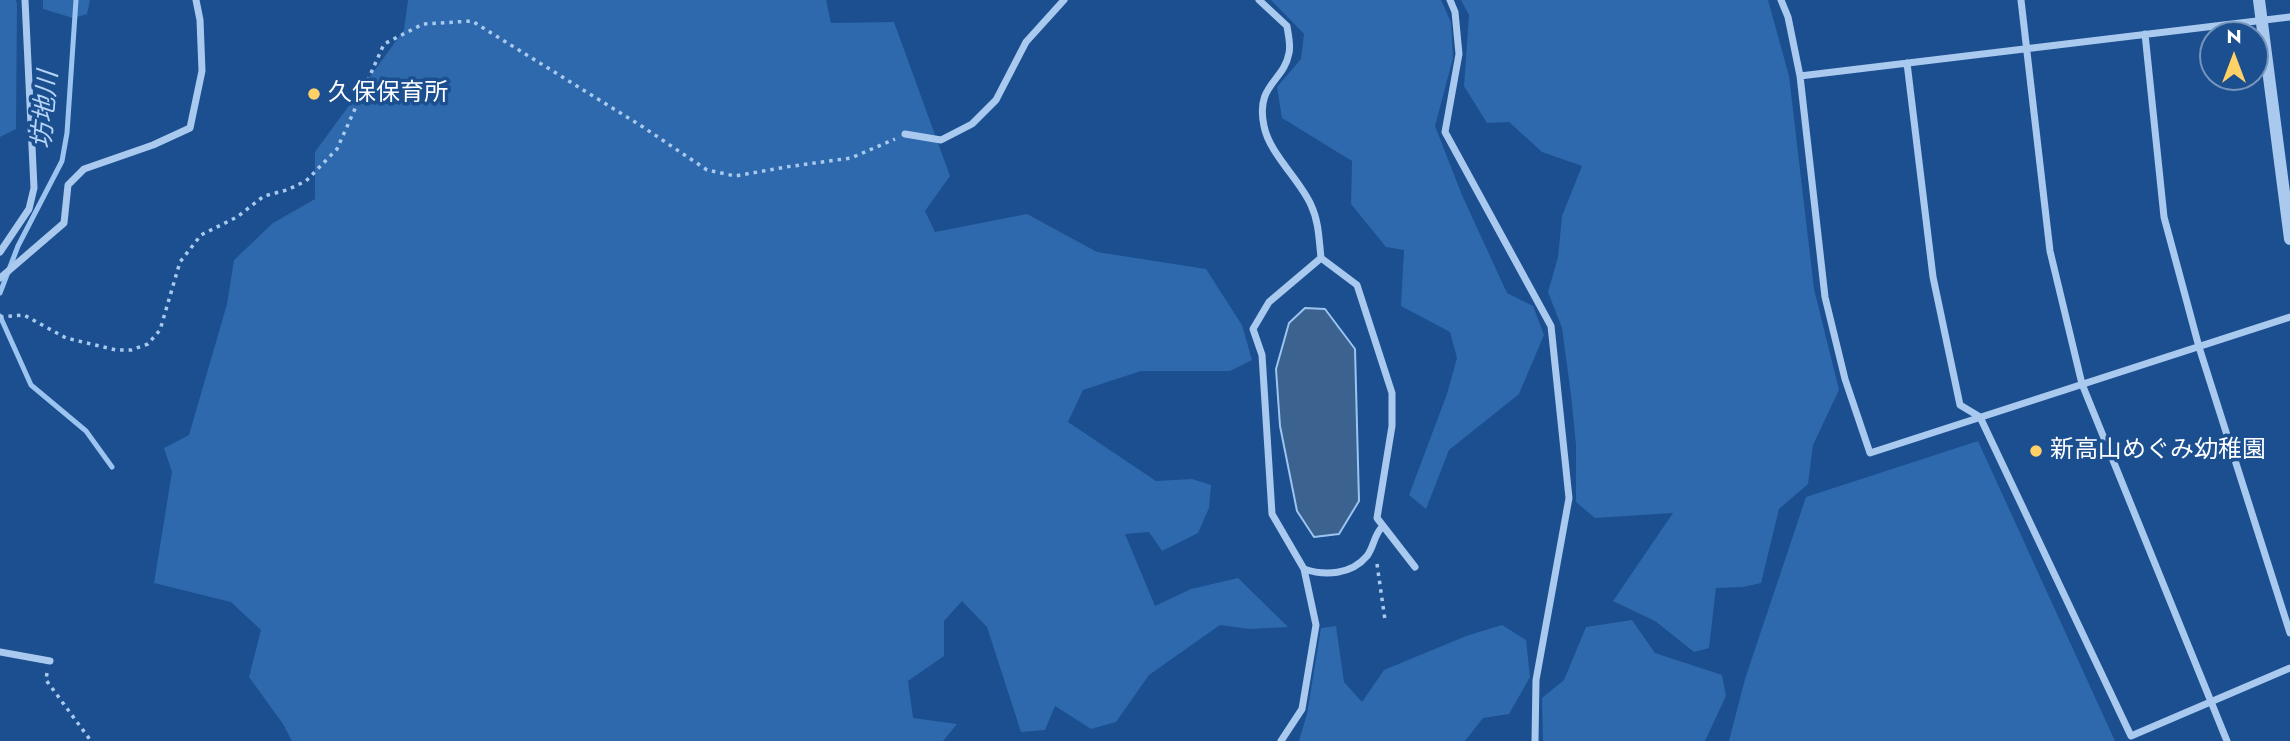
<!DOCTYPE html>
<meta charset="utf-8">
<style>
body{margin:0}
#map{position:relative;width:2290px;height:741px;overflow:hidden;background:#1b4f8f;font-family:Jost,sans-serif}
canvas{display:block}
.north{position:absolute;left:2199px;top:21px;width:70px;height:70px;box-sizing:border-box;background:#1b4f8f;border:2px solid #7695bc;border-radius:50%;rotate:0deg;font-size:19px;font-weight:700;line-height:28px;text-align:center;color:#fff}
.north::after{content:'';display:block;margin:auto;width:24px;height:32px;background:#ffd166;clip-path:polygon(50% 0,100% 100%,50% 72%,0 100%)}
</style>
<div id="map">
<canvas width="2290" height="741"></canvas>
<div class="north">N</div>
</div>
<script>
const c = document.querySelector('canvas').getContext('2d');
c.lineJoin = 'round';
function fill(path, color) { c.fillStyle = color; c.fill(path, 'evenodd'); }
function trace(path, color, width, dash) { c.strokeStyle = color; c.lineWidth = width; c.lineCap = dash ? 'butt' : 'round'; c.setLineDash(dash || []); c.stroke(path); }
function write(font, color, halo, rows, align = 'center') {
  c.font = font + ' Jost,"Noto Sans JP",sans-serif'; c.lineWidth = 7; c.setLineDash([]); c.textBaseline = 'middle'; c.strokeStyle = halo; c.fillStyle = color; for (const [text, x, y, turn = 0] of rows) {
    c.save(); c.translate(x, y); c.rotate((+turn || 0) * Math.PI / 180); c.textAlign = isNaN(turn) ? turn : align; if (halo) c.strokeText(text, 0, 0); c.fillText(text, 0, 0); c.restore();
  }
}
fill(new Path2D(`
 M0 0H16L17 4 16 129 0 137Z
 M43 0H90L87 14 73 18 43 9Z
 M408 0H826L831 23 894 22 950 176 925 211 935 232 1027 214 1097 252 1206 269 1242 325 1252 360 1230 371H1141L1083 390 1068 422 1156 481 1192 479 1211 485 1209 508 1198 533 1162 551 1149 532 1125 534 1155 606 1191 589 1238 578 1288 627 1249 629 1220 625 1149 675 1116 722 1091 729 1055 706 1045 730 1021 732 987 627 962 601 944 621V656L908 681 913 718 957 724 943 741H292L283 724 249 677 261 630 231 602 154 583 172 472 164 448 189 435 227 304 234 260 273 223 315 199V152L404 30Z
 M1271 0H1441L1451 22 1453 58 1435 126 1462 195 1507 293 1533 306 1544 335 1519 394 1449 450 1426 509 1409 495 1447 394 1457 358 1450 332 1401 306 1404 250 1386 247 1351 204 1352 161 1282 118 1277 87 1301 59 1304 34Z
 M1461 0H1768L1789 76 1814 289 1839 390 1813 445 1808 484 1779 509 1761 583 1743 587 1716 588 1709 648 1694 652 1655 621 1613 601 1673 513 1595 518 1576 502V445L1571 395 1562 328 1548 292 1558 257 1562 216 1582 166 1542 152 1509 122 1487 123 1464 86 1469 15Z
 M1978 441 2115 741H1729L1745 679 1806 497Z
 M1632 620 1655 653 1722 675 1726 696 1705 741H1543L1542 698 1564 680 1586 627Z
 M1502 625 1526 640 1530 677 1509 714 1483 718 1465 741H1299L1307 714 1321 628 1336 626 1344 682 1362 702 1384 670 1466 636Z`), '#2e69ad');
const water = new Path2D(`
 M1305 308 1325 309 1355 349 1359 501 1339 534 1314 537 1297 511 1280 426 1276 369 1289 323Z`);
fill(water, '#3c6290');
trace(water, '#9cc4f0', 2);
trace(new Path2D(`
 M0 293 18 246 62 161 67 133 76 0
 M0 316 31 385 86 431 112 467`), '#9cc4f0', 5);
trace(new Path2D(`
 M0 317 24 315 66 338 116 350H131L148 344 160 330 180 262 201 235 237 217 264 196 287 190 306 181 337 149 384 44 423 24 472 21 643 127 707 170 735 176 786 167 851 158 895 139
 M1377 564 1385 620
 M47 673 46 680 91 741`), '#a9c9ee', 3.5, [3.5, 5]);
trace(new Path2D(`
 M1259 0 1287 26C1288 34 1291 45 1289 53 1284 82 1255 84 1264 126 1269 153 1300 180 1311 205 1319 222 1319 240 1321 258L1357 285 1392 393V426L1377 518 1415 567
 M1450 0 1455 12 1459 54 1445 132 1551 326 1569 498 1536 680 1535 741
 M1781 0 1788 17 1800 76 1825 297 1845 379 1870 453 2290 317
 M2021 0 2050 251 2082 384 2227 741
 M2145 34 2164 217 2199 347 2290 633
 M1907 63 1933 277 1960 405 1980 417 2131 736 2290 668
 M1800 76 2290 17
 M905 134 941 140 972 124 996 100 1026 42 1064 0
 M0 252 29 209 34 188 25 0
 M1321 258 1269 302 1253 329 1262 355 1272 514 1304 569C1325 576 1351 575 1367 556 1374 547 1374 534 1383 526
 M0 278 64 223 68 185 84 169 153 145 190 128 202 71 200 20 196 0
 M0 652 50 661
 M1281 741 1302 709 1316 625 1304 569`), '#a9c9ee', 7);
trace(new Path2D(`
 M2259 0 2290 239`), '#a9c9ee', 12);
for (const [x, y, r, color] of [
 [314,94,7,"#ffd166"],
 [2036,451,7,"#ffd166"]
]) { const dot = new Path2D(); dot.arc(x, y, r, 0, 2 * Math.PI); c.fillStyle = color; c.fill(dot); trace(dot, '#1b4f8f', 2.5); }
write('24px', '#fff', '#1b4f8f', [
 ["久保保育所",328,94],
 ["新高山めぐみ幼稚園",2050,451]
], 'left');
write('italic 26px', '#b5d3f5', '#1b4f8f', [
 ["坊地川",47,110,-85]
]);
</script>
